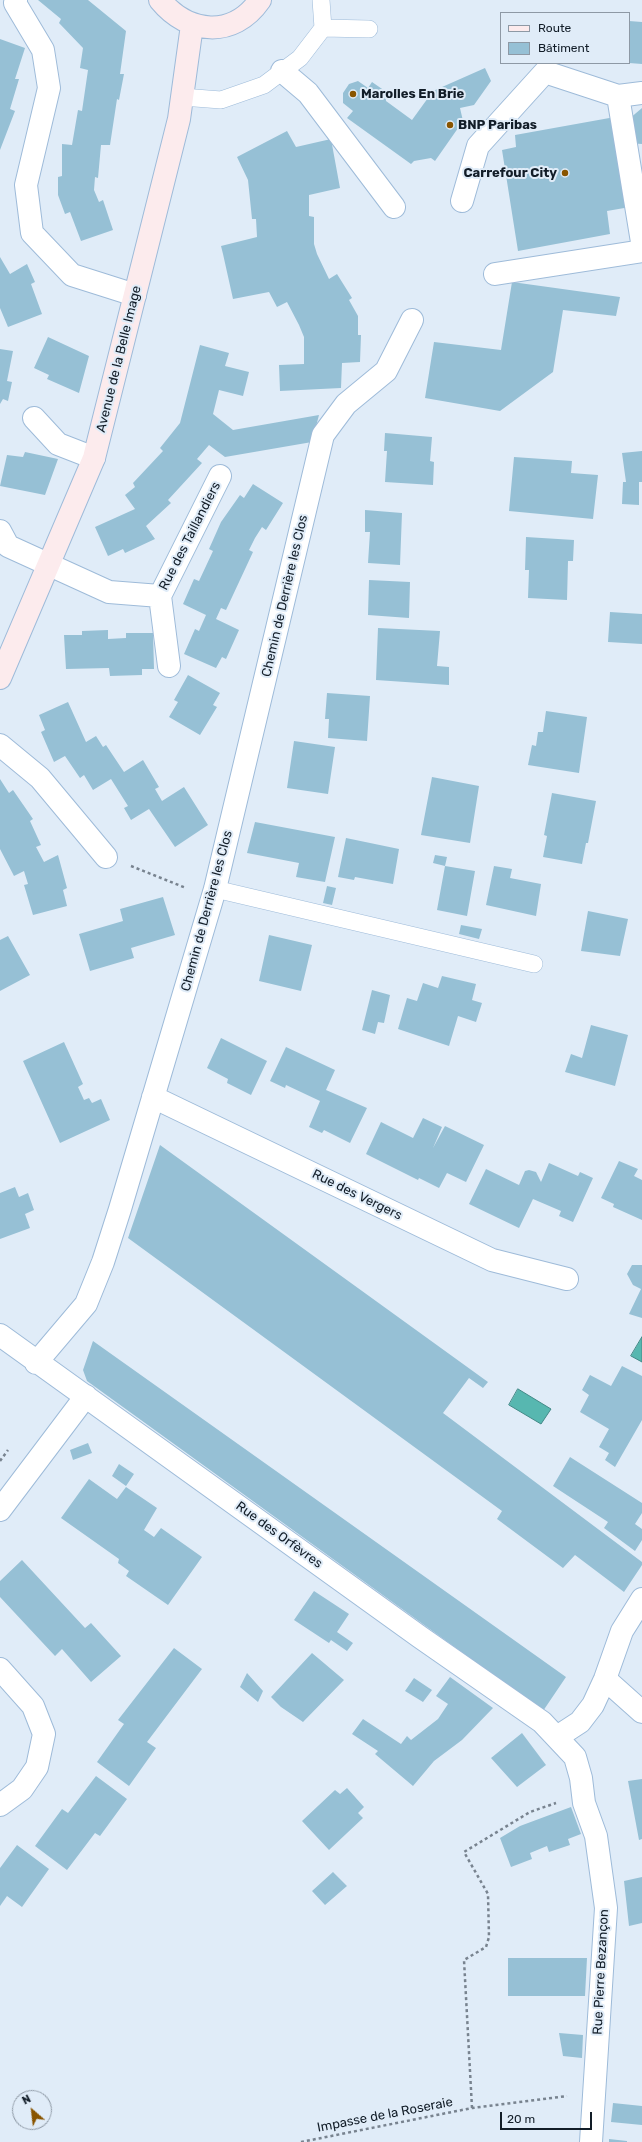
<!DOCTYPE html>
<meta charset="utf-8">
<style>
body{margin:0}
#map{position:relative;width:642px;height:2142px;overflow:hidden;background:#e0ecf8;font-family:Rubik,sans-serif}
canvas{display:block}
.legend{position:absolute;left:500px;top:12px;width:130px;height:52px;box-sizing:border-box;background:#e0ecf8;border:1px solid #8e99a5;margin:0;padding:5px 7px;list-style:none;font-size:12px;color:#121d28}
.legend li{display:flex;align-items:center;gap:8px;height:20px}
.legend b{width:20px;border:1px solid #8e99a5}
.north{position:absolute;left:12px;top:2090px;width:40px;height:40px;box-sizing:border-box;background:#e0ecf8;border:1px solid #8e99a5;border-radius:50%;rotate:332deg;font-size:11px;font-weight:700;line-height:16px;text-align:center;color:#121d28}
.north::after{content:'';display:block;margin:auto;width:14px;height:18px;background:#895500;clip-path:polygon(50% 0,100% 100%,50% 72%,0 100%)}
.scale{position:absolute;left:500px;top:2112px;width:92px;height:18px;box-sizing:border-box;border:2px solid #121d28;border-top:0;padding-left:5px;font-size:12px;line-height:14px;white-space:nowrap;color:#121d28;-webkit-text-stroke:3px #e0ecf8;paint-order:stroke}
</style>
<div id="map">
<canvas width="642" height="2142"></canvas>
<ul class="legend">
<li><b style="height:5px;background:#fcebed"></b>Route</li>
<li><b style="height:11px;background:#96c0d5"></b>Bâtiment</li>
</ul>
<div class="north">N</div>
<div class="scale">20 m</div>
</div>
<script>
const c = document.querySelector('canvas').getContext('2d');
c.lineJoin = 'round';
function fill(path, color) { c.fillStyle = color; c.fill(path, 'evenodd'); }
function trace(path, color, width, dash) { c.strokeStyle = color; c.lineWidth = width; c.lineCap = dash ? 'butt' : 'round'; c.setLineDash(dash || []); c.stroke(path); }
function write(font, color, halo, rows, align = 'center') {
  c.font = font + ' Rubik,sans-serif'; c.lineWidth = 4; c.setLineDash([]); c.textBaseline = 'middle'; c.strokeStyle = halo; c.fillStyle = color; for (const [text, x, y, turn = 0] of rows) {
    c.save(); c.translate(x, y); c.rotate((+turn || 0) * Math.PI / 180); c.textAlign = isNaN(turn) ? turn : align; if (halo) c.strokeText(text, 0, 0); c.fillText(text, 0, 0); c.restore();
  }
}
const water = new Path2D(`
 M642 1337V1362L631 1356Z
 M518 1389 551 1409 541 1424 509 1405Z`);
fill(water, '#57b7b0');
trace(water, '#428987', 1);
fill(new Path2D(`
 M38 0H88L126 31 120 74H124L119 100 117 99 110 145H101L98 178 95 177 94 190 99 202 103 200 113 230 81 241 70 212 65 214 58 195V177L62 176V144L72 145 78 110 82 111 88 70 80 68 83 48 59 23 61 19Z
 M629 21 642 22V64L629 63Z
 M0 39 25 48 15 79H19L10 109 15 111 0 150Z
 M485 68 491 81 474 105 460 108 463 121 435 161 431 158 414 161 411 164 347 118 353 111 343 103V93L349 84 358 81 368 88 372 82 385 91 386 101 412 120 433 91Z
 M642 108V144L627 143 629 119Z
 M615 117 630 207 607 211 610 234 518 251 502 150 516 147 515 135Z
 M287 131 296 147 331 139 340 188 309 195V216L314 217V244L317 254 329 279 337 274 352 298 349 300 358 316V335H361L360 362 342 363 341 388 280 391 279 365 304 364V337L299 325 287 302 277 307 269 292 233 299 223 254 221 246 257 237 256 219H252L248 180 237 157Z
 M0 257 10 274 27 264 35 282 31 284 42 314 8 327 0 308Z
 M512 282 620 297 616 316 563 310 553 372 500 411 425 398 434 342 501 350Z
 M48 337 89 356 79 393 47 379 49 375 34 368Z
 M200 345 229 353 225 366 249 372 243 396 219 390 213 414 233 430 319 415 312 442 225 457 209 445 197 459 202 463 168 500 171 503 146 526 155 539 125 553 123 549 108 556 95 527 135 509 125 495 135 487 133 483 163 451 160 448 180 423Z
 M0 349 13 351 7 381 12 382 8 401 3 399 0 404Z
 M385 433 432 437 430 461 434 462 433 485 385 482 387 451H384Z
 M642 451V482H639V505L622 504 623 482H626L622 453Z
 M25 452 58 459 45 495 0 486 7 455 23 457Z
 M514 457 572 461 571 473 598 475 593 519 509 511Z
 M253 484 283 503 266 530 262 527 255 538 249 550 253 552 226 610 221 608 216 619 239 630 226 659 222 657 216 668 184 654 195 629 199 631 206 615 183 604 194 579 199 581 213 551 209 549 221 522 240 495 244 498Z
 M365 510 402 513 400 565 368 563 370 532H365Z
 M526 537 574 540 573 561H568L567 600 528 598 529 570H525Z
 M369 580 410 582 409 618 368 615Z
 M610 612 642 614V644L608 642Z
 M378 628 440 631 437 666 449 667V685L376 680Z
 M108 630V639L126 638V633H153L154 669H142V675L110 676 109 668 66 669 64 635H82V631Z
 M188 675 220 693 213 705 217 707 200 735 169 717 178 702 174 700Z
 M327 693 370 696 367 741 328 738 329 719H325Z
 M68 702 86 742 96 736 103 747 106 745 124 772 143 760 159 787 155 789 162 801 184 787 208 825 175 847 149 809 131 820 124 808 128 806 111 779 93 790 84 775 80 778 65 756 54 762 41 732 45 730 39 715Z
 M546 711 587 717 579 773 528 765 532 745 536 746 538 732H543Z
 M294 741 335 747 328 794 287 788Z
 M432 777 479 786 470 843 421 835Z
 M0 779 9 793 13 790 33 819 30 821 41 845 36 847 44 862 58 855 67 888 63 890 67 906 33 915 24 885 28 884 24 871 14 876 0 849Z
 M552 793 596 801 588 843H586L582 864 543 857 547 836 544 835Z
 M255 822 335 837 325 882 296 877 299 863 247 853Z
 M346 838 399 849 393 884 355 877 354 880 338 877Z
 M435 855 447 857 445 866 433 863Z
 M445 866 475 871 467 916 437 910Z
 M494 866 512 869 510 878 541 884 536 916 486 905Z
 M327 886 336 888 332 905 323 903Z
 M163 897 175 935 131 948 134 958 90 971 79 934 123 921 120 909Z
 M588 911 628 919 620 956 581 951Z
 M461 925 482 929 479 939 459 934Z
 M269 935 312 945 301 991 259 981Z
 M8 936 30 975 0 991V940Z
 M442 976 476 984 472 1000 482 1003 476 1022 458 1016 449 1046 398 1029 407 998 417 1001 423 983 438 988Z
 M372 990 390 995 384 1023 378 1022 375 1034 362 1030Z
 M591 1025 628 1035 615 1086 565 1072 571 1054 582 1058Z
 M221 1038 267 1061 251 1095 227 1083 228 1079 207 1068Z
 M64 1042 83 1084 78 1087 84 1100 89 1098 92 1103 101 1099 110 1120 60 1143 23 1061Z
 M286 1047 335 1070 326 1090 367 1108 350 1143 324 1130 322 1133 309 1127 320 1101 286 1085 285 1088 270 1081Z
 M423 1118 442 1127 433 1148 445 1126 484 1145 466 1182 447 1173 439 1188 419 1178 418 1180 366 1154 381 1122 413 1138Z
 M160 1145 488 1382 483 1388 469 1378 443 1413 642 1562V1565L624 1592 575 1555 563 1568 497 1519 502 1511 128 1238Z
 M619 1161 638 1169 634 1176 642 1180V1220L613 1207 614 1204 601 1198Z
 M549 1163 578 1176 580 1172 593 1178 573 1222 559 1216 561 1211 533 1199 519 1228 469 1204 486 1169 519 1185 525 1171 529 1170 536 1172 541 1182Z
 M15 1187 19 1197 28 1193 34 1210 25 1214 30 1228 0 1239V1193Z
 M632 1265H642V1318L629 1314 641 1289 633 1285 627 1274Z
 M93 1341 566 1677 543 1711 87 1381 83 1370Z
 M622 1366 642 1376V1420L615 1467 605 1460 609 1453 599 1447 609 1429 580 1412 589 1395 582 1390 590 1375 611 1386Z
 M88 1443 92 1453 73 1460 70 1450Z
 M570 1457 642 1503V1513L635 1524 642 1529V1540L635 1551 604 1528 608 1522 553 1486Z
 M119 1464 134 1474 126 1486 112 1476Z
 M89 1479 117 1499 126 1487 157 1508 144 1530 154 1537 161 1528 202 1557 168 1605 126 1576 129 1571 118 1563 119 1559 61 1518Z
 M22 1560 85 1628 91 1623 121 1656 91 1682 62 1649 55 1656 0 1597V1581Z
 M314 1591 349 1614 337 1632 353 1643 347 1651 331 1640 329 1643 294 1620Z
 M174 1648 202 1669 147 1742 156 1748 129 1786 97 1762 124 1724 118 1720Z
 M312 1653 344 1680 303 1722 281 1707 271 1697Z
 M247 1673 263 1691 258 1702 240 1687Z
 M450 1677 493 1708 462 1740 434 1761 413 1786 375 1754 378 1751 352 1734 363 1719 401 1744 407 1736 411 1740 438 1719 448 1704 436 1696Z
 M414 1678 432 1690 423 1702 405 1691Z
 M522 1733 546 1765 517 1787 491 1758Z
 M96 1776 127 1799 100 1836 95 1833 67 1870 35 1846 62 1809 68 1813Z
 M642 1779V1839L639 1840 628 1781Z
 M347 1788 364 1807 358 1813 363 1818 329 1850 302 1821 335 1790 340 1794Z
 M571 1807 581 1834 568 1839 570 1845 549 1852 547 1846 530 1853 532 1859 511 1867 500 1838 520 1826Z
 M17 1845 49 1869 22 1907 7 1896 0 1906V1868Z
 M333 1872 347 1886 325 1905 312 1891Z
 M642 1877V1923L629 1926 624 1881Z
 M508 1958H587L585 1996H508Z
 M559 2033 583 2035 582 2058 563 2056Z
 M613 2103 642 2106V2125L611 2122Z
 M609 2139 627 2141V2142H609Z`), '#96c0d5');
const lane = new Path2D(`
 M323 28 369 29
 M182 97 221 100 264 85 300 58 323 28 321 0
 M215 889 534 964`);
const street = new Path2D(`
 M16 0 15 3 43 50 49 88 26 185 32 233 72 275 135 295
 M282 71 308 93 394 207
 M618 96 642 242
 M462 201 478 146 545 72 618 96 642 93
 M495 274 642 251
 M34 418 58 444 94 458
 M0 531 8 546 109 592 160 596
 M169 666 160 596 220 476
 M0 745 40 778 106 857
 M153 1097 492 1260 567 1279
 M0 1335 420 1637 542 1722 575 1757 581 1778 584 1803 596 1836 606 1908 591 2142
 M36 1363 86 1304 103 1262 120 1209 215 889 323 435 346 404 386 371 412 320
 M0 1510 86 1396
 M0 1669 33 1706 44 1734 37 1767 22 1789 0 1805
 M605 1679 642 1712
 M557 1737 580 1722 593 1705 605 1679 622 1631 642 1599`);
const secondary = new Path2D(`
 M160 0C188 34 233 39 260 0
 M0 678 94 458 179 119 192 25`);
trace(lane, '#9ebbd9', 18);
trace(street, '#9ebbd9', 24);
trace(secondary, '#9ebbd9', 24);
trace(new Path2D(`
 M131 866 186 888
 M0 1461 8 1450
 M472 2108 464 1960 486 1947 489 1937 488 1894 464 1852 530 1812 556 1803
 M301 2142 472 2108 567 2096`), '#78838f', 2.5, [3, 3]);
trace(lane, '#fff', 17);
trace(street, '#fff', 22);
trace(secondary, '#fcebed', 22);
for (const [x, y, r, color] of [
 [353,94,4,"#895500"],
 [450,125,4,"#895500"],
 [565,173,4,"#895500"]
]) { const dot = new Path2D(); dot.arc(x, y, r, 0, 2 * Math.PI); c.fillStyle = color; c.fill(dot); trace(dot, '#e0ecf8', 1.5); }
write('bold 13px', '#121d28', '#e0ecf8', [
 ["Marolles En Brie",361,94],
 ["BNP Paribas",458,125],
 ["Carrefour City",557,173,"right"]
], 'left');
write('13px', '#121d28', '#e0ecf8', [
 ["Avenue de la Belle Image",119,359,-76],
 ["Rue des Taillandiers",190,536,-63],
 ["Chemin de Derrière les Clos",285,596,-77],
 ["Chemin de Derrière les Clos",207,911,-75],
 ["Rue des Vergers",357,1195,26],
 ["Rue des Orfèvres",279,1535,36],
 ["Rue Pierre Bezançon",601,1972,-87],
 ["Impasse de la Roseraie",385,2115,-11]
]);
</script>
